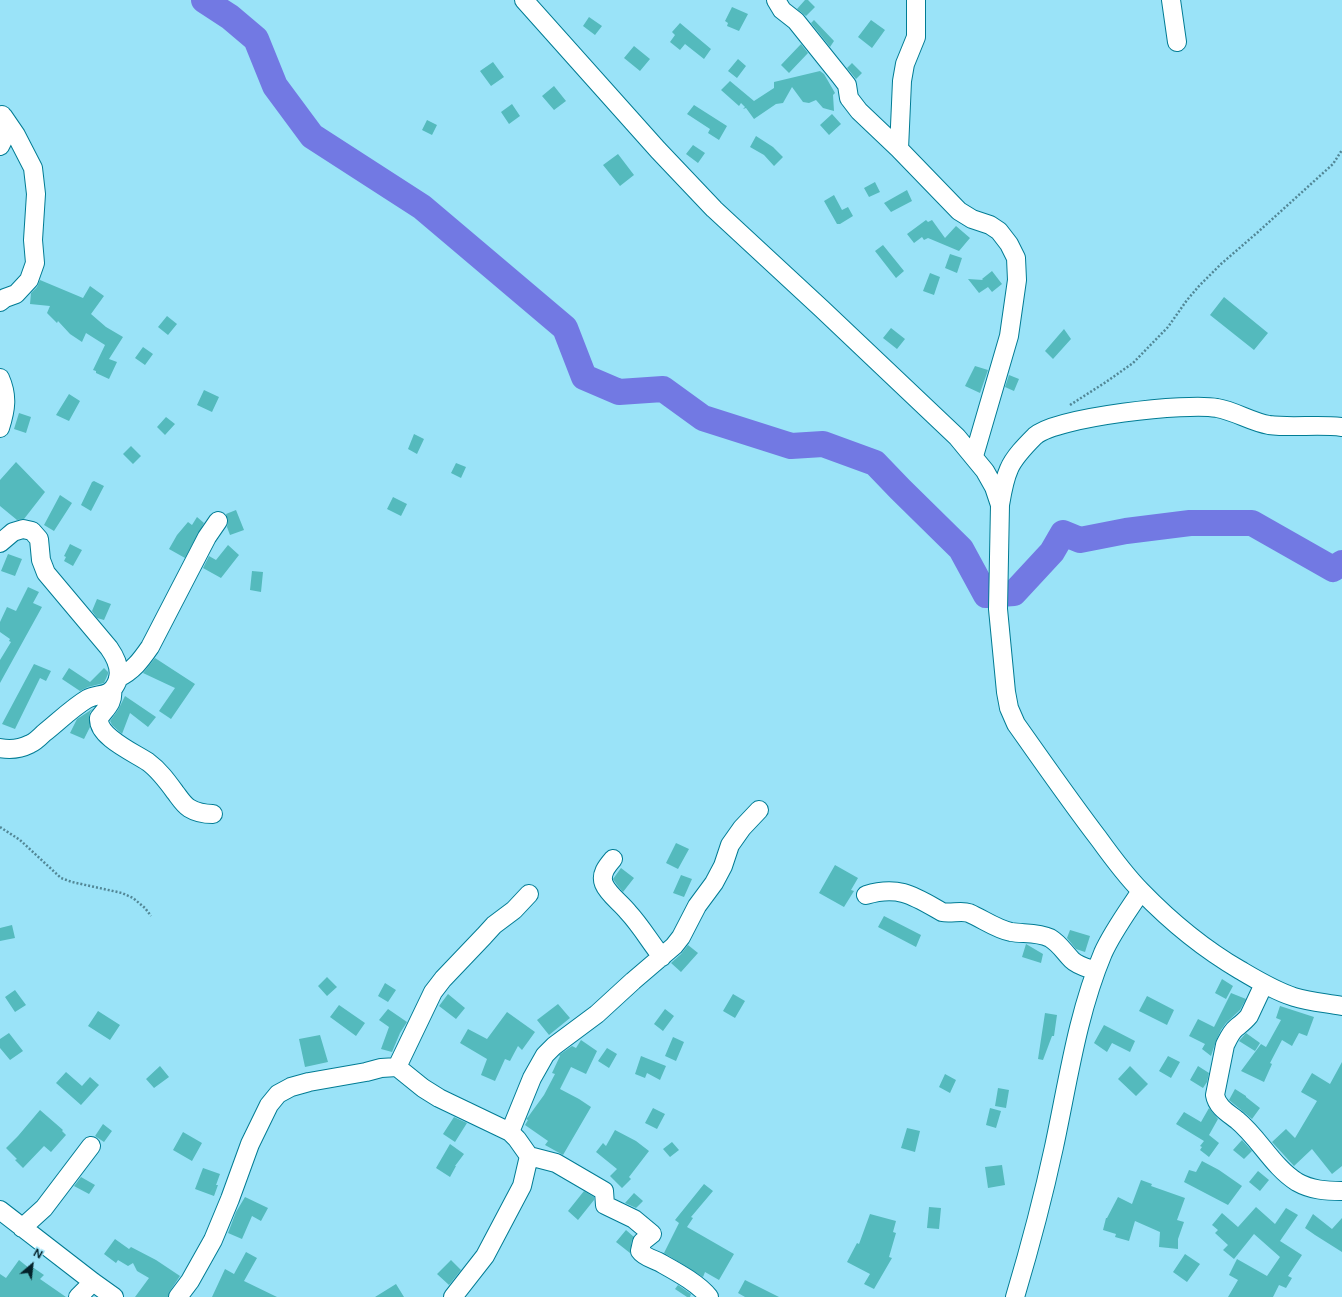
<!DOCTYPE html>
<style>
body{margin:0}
#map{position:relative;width:1342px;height:1297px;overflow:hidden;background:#9ae3f8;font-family:Figtree,sans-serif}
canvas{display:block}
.north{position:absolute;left:12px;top:1245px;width:40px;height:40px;-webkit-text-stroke:3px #9ae3f8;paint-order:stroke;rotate:28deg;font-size:11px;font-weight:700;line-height:16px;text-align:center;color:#03222a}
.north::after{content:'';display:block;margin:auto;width:14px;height:18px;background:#03222a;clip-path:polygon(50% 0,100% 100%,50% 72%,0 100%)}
</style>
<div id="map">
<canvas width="1342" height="1297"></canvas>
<div class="north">N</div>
</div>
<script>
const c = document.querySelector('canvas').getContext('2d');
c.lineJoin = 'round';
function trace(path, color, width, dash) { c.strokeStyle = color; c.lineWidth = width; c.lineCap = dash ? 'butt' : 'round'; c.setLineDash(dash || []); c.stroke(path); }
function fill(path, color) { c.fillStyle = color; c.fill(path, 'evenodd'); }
trace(new Path2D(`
 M204 0 230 17 256 39 275 86 312 136 422 207 565 328 584 377 619 392 663 389 703 418 791 446 823 444 875 463 900 489 961 549 986 595 1014 593 1052 552 1063 533 1080 540 1126 531 1190 523H1252L1333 569 1342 563`), '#7279e3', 26);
fill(new Path2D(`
 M805 0H808L815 7 806 16 797 9Z
 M732 7 748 14 739 31 727 26 728 23 725 21Z
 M589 17 602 26 595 35 583 26Z
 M814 20 834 41 830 47 811 23Z
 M871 20 885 30 872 48 858 37Z
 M680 23 711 49 704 59 685 44 680 50 670 42 675 35 672 32Z
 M801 44 808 53 789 73 781 65Z
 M634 46 650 59 640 71 624 58Z
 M738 59 746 66 737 78 728 71Z
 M493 62 504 77 491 86 480 71Z
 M852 63 862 73 856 79 847 68Z
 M820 71 824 74 835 93 833 95 834 111 823 108 816 100 809 103 803 102 792 87 783 103 776 104 754 119 746 108 743 109 745 107 741 103 739 106 721 90 730 81 754 101 774 88V82Z
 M554 86 566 101 554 110 542 96Z
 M512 104 520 116 509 124 501 112Z
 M694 105 727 126 719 140 708 133 710 129 687 114Z
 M832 114 841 124 829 135 820 125Z
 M427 120 437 125 432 135 422 130Z
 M756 136 773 147 783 157 774 166 764 155 750 147Z
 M693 145 705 153 698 163 686 154Z
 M618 154 634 175 620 186 603 165Z
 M875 182 880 192 869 197 864 188Z
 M907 190 912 201 891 212 884 203Z
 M834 195 842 210 848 207 853 216 840 224H837L824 201Z
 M926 220 928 222 932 220 945 238 956 226 970 238 959 251 928 238 924 240 922 237 914 243 907 234Z
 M883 245 904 271 896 278 875 251Z
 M950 254 962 258 957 273 945 268Z
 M992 271 1002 284 992 292 988 287 979 293 968 279 983 280 982 279Z
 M930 273 940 277 934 295 923 291Z
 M40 280 83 298 90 286 104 296 91 314 106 327 123 337 109 359 117 362 109 379 96 373V371L93 370 105 345 86 333 82 342 70 334 58 321 57 323 47 313 50 306 30 304 31 293 37 287Z
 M1224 297 1268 333 1254 350 1210 315Z
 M167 316 177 324 168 335 158 327Z
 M891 328 905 339 897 349 883 338Z
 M1064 329 1071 339 1053 359 1045 351Z
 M143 347 153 354 145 365 135 358Z
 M975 366 988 370 980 393 965 386Z
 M1009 375 1019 379 1014 391 1005 387Z
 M204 390 219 397 212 412 197 405Z
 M69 394 80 401 69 421 56 415Z
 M19 413 31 417 26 433 14 429Z
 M166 417 175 424 165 435 157 427Z
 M414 434 424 439 417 454 408 449Z
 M131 446 141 456 133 464 123 454Z
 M16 462 45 492 24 519 17 520 0 506V480Z
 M456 463 466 467 461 478 451 473Z
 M94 481 104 486 91 511 81 505 92 482Z
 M60 495 72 503 54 531 44 525Z
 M393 497 407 504 401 516 387 509Z
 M236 510 244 530 230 535 227 527 228 521 226 514Z
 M197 517 204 523 185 558 169 549 177 535 188 522 192 525Z
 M70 544 82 550 73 566 64 561 66 557 64 556Z
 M228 545 239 555 221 578 203 568 209 556 216 560Z
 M8 554 22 559 15 576 1 571Z
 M252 571 263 572 261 592 250 590Z
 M28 587 39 592 33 603 42 607 0 683V660L11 642 9 641 10 639 0 632V622L7 607 16 611Z
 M97 599 111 604 104 620 97 618 92 611Z
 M155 658 195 684 171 719 159 711 175 688 143 673Z
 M34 664 51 671 46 681 40 678 15 729 2 724Z
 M69 668 90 682 104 668 108 672V674L104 683 88 687 80 691 62 679Z
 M125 696 156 717 148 727 130 713 122 734 112 725 110 721 118 710Z
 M94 708 90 712 89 719 90 727 84 739 70 733 77 719Z
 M676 843 689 849 678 869 666 863Z
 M835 865 858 878 851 890 854 891 844 907 819 893Z
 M621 868 634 878 623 892 617 885 613 879Z
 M681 875 692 879 684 897 673 893Z
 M884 916 921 935 916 947 878 927Z
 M12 925 15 938 0 941V928Z
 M1070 930 1090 936 1085 952 1076 949 1067 938Z
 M1026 944 1043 954 1041 963 1022 957Z
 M688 945 698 953 681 972 671 963 681 954Z
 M327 977 337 987 327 996 318 986Z
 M1222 979 1233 986 1226 999 1215 993Z
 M385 983 396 990 388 1002 378 996Z
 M15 990 26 1005 15 1012 5 997Z
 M1231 993 1246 999 1240 1010 1226 1023 1221 1030 1216 1041 1211 1056 1202 1049 1205 1044 1189 1036 1198 1019 1214 1027Z
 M448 994 465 1008 456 1019 439 1006Z
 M733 994 745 1001 735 1018 723 1011Z
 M1147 996 1174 1010 1167 1025 1139 1011Z
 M558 1004 570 1018 549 1035 537 1020Z
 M339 1005 365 1023 356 1036 330 1017Z
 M1280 1006 1314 1017 1307 1036 1299 1033 1292 1046 1282 1040 1270 1063 1272 1064 1264 1082 1241 1071 1261 1044 1266 1047 1281 1020 1276 1018Z
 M388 1009 407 1022 400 1033 392 1052 381 1049 389 1027 379 1020Z
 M665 1009 674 1016 663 1031 654 1024Z
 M98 1011 120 1025 110 1040 88 1026Z
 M507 1012 535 1032 522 1050 518 1046 510 1061 505 1059 495 1081 481 1075 487 1059 460 1043 468 1029 487 1039Z
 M1045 1013 1057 1015 1054 1036H1052L1043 1060 1038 1059Z
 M1104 1025 1135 1041 1130 1052 1112 1043 1107 1052 1094 1043Z
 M9 1033 23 1051 10 1060 0 1048V1039Z
 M1246 1033 1260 1043 1255 1051 1239 1041Z
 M320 1035 328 1062 305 1067 299 1039Z
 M673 1037 684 1042 676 1061 665 1056Z
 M581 1040 597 1051 586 1074 571 1067 560 1089 579 1099 591 1107 563 1155 545 1145 548 1141 525 1125 528 1120 526 1119 528 1117 544 1095 555 1074 552 1073 560 1056 559 1055 572 1046 576 1048Z
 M607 1048 617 1054 609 1068 598 1061Z
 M641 1056 666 1066 660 1080 647 1073 645 1078 635 1074Z
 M1168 1056 1180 1062 1171 1078 1159 1071Z
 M1342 1062V1166L1332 1174 1312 1149 1294 1166 1272 1142 1286 1129 1295 1138 1317 1101 1301 1092 1312 1073 1330 1084Z
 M160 1066 169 1077 154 1088 146 1079Z
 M1130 1066 1148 1084 1136 1096 1118 1079Z
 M1198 1066 1209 1073 1207 1082 1203 1088 1190 1080Z
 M66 1072 82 1086 90 1077 99 1085 81 1105 56 1083Z
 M945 1074 956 1080 950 1093 939 1087Z
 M998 1088 1009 1090 1006 1108 995 1106Z
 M1235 1089 1246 1096V1097L1260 1108 1252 1119 1229 1100Z
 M653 1108 665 1114 657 1129 645 1123Z
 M990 1108 1001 1111 996 1128 986 1125Z
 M1209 1108 1218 1119 1209 1135 1219 1143 1209 1157 1200 1150 1202 1147 1200 1146 1204 1141 1176 1124 1184 1112 1201 1122Z
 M40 1110 63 1130 62 1131 66 1135 51 1152 44 1146 23 1168 15 1160 17 1159 6 1148 18 1136Z
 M454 1117 467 1123 455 1142 443 1134Z
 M103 1124 112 1131 104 1142 95 1136Z
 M907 1128 920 1131 915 1152 901 1148Z
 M615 1130 636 1141 649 1151 629 1177 631 1179 622 1188 610 1176 617 1169 596 1152 603 1143 606 1146Z
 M183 1132 202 1143 192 1161 173 1150Z
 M1242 1140 1252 1151 1244 1159 1233 1150Z
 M672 1142 679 1150 670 1157 663 1149Z
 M450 1144 464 1154 455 1166H456L450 1177 436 1168Z
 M1202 1161 1219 1170 1242 1186 1228 1205 1184 1182 1189 1170 1196 1172Z
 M1002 1165 1005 1185 988 1188 985 1167Z
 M203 1168 220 1174 216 1185H218L214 1196 195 1189Z
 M1258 1171 1269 1180 1260 1191 1249 1182Z
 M81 1177 95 1185 89 1194 74 1186Z
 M1141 1180 1152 1184 1151 1186 1185 1198 1177 1220 1184 1222 1178 1239V1249L1159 1247 1160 1232 1135 1221 1129 1241 1115 1237 1116 1234 1103 1230 1106 1218H1107L1118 1197 1132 1204Z
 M704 1184 713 1191 691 1217 693 1218 687 1227 734 1254 719 1280 705 1272 703 1277 664 1253 679 1223 675 1220Z
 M584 1191 594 1197V1200L578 1220 568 1211Z
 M634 1193 643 1201 636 1208 625 1203Z
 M245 1197 268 1208 261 1221 252 1216 242 1239 228 1233 236 1212Z
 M929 1207 941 1208 939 1229 927 1228Z
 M1256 1207 1275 1224 1286 1208 1298 1215 1280 1241 1302 1255 1288 1276 1292 1278 1286 1288 1279 1285 1273 1297H1228L1238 1280 1229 1275 1237 1259 1267 1276 1280 1257 1254 1234 1234 1259 1223 1250 1228 1245 1215 1233 1218 1230 1212 1225 1222 1213 1238 1227Z
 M870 1214 896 1221 893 1232 896 1233 889 1257 892 1258 874 1289 864 1284 870 1274 847 1262 857 1243 859 1244Z
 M1313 1214 1332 1229 1342 1218V1252L1315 1235 1305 1228Z
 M626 1230 634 1237 632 1240 630 1253 616 1242Z
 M115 1239 129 1249 131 1247 156 1260 180 1276 170 1291 168 1297H135L149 1278 137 1271 133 1263 128 1266 118 1260 116 1263 104 1254Z
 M246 1252 257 1258 244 1281 277 1297H212L225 1269 234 1274Z
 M1185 1254 1200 1264 1187 1282 1173 1272Z
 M19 1260 29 1268 31 1266 44 1275 40 1279 66 1297H0V1274L6 1278Z
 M451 1260 461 1270 449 1285 437 1274Z
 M745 1280 779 1297H745L738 1293Z
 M396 1284 404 1297H375Z
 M678 1285 691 1294 690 1297H687L675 1289Z`), '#54babd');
const minor = new Path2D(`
 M524 0 658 150 714 209 822 309 957 437 985 471 994 487 1000 505 998 609 1006 692 1009 708 1016 724C1043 762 1070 801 1099 839 1112 857 1125 875 1141 891 1170 921 1204 949 1240 970 1257 980 1275 991 1294 997 1310 1002 1326 1003 1342 1006
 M776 0 782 10 796 21 840 76 847 85 849 98 859 111 899 149 959 211 972 219 990 225 999 231 1009 244 1016 258 1017 280 1009 336 974 456
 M1171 0 1177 42
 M0 146C6 136 7 126 2 115
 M899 149 902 81 905 64 916 37V0
 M0 302 5 298 16 294 29 280 35 263 33 240 36 194 33 168 16 135 3 116
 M0 378C8 396 6 409 0 428
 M1000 505C1002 493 1004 480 1009 469 1014 457 1026 445 1035 436 1056 417 1189 402 1217 408 1235 411 1251 422 1269 425 1293 428 1318 424 1342 427
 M0 543 13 532 23 529 32 531 39 539 41 560 46 573 109 648C116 658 123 671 116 684 109 698 98 693 87 699 72 708 58 722 44 733 40 737 35 742 30 744 20 749 10 750 0 748
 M118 678C133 671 141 660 150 647L207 537 218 521
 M112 690C114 703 106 708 99 718 97 737 135 753 148 762 159 770 167 781 175 792 179 797 183 804 189 808 197 813 205 814 213 814
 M613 859C607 866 600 874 604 884 608 894 621 903 628 912 641 926 650 942 662 957
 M866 895C899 885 914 896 942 912 951 914 961 910 969 913 983 919 996 929 1011 932 1023 934 1038 932 1050 938 1060 944 1064 952 1072 960 1078 966 1088 968 1096 971
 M1264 984 1249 1016C1245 1021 1241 1024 1236 1028 1231 1032 1228 1039 1225 1045L1215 1095C1217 1107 1228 1113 1237 1120 1259 1138 1273 1167 1297 1182 1311 1190 1326 1191 1342 1191
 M397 1067 433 992 443 979 484 936 494 925 514 910 529 894
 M510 1132 532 1078 545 1055 554 1046 597 1014 633 981 674 946 681 937 697 906 714 883 723 866 730 845 742 828 759 810
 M0 1210 93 1282 114 1297
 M22 1228 44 1208 91 1146
 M78 1297 93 1282
 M178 1297 190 1281 213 1240 230 1199 250 1144 269 1105 278 1094 291 1087 309 1082 366 1072 381 1068 397 1067 423 1088 439 1098 510 1132 517 1139 529 1156 556 1163 604 1191 605 1205 634 1219 652 1234 642 1242 640 1251C644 1257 653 1259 659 1262 675 1271 698 1283 709 1297
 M453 1297 485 1256 522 1186 529 1156
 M1015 1297C1030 1247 1043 1198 1054 1147 1068 1082 1077 1015 1103 953 1113 931 1128 911 1141 891`);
trace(minor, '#007c94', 20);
trace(new Path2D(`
 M1070 405 1106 382 1133 363 1168 327 1187 300 1199 286 1221 264 1258 232 1333 164 1342 150
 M0 827 20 840 61 878 72 882 122 893 133 898 145 908 151 916`), '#528796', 2.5, [2, 2]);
trace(minor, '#fff', 18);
</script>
